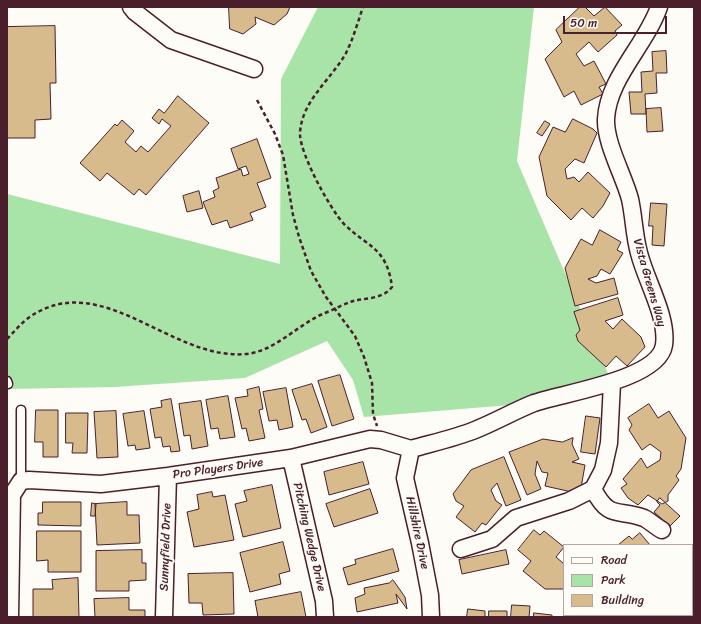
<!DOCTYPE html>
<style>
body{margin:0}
#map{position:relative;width:701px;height:624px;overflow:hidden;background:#fdfcf7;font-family:Sriracha,sans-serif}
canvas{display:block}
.frame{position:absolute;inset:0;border:8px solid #4a1f2b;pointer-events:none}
.legend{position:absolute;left:563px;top:544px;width:130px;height:72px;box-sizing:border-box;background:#fdfcf7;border:1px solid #b5a4a5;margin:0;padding:5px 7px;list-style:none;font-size:12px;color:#4a1f2b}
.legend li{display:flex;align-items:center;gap:8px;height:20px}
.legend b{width:20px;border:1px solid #b5a4a5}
.scale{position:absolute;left:563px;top:16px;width:104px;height:18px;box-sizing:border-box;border:2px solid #4a1f2b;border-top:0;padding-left:5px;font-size:12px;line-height:14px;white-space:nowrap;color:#4a1f2b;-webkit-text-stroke:3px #fdfcf7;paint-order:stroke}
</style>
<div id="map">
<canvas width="701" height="624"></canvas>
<div class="frame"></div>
<ul class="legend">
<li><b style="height:5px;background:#fdfcf7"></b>Road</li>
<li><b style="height:11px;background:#a8e3a8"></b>Park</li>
<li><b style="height:11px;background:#d8bb8c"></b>Building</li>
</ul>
<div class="scale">50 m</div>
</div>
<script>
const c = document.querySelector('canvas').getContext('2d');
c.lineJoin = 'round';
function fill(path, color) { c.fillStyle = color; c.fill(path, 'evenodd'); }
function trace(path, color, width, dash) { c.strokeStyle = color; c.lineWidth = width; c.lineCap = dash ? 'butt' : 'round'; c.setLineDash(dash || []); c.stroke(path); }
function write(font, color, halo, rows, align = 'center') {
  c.font = font + ' Sriracha,sans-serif'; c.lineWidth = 4; c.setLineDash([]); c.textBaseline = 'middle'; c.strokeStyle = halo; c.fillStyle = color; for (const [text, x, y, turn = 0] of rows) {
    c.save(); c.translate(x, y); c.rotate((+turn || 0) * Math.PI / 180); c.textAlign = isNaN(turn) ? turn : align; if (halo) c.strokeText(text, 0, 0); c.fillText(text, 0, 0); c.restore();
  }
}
fill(new Path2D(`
 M318 7H534L517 161 612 383 534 403 364 417 353 380 327 341 245 378 115 387 7 389V194L280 264 281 79Z`), '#a8e3a8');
const building = new Path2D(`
 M229 7H290L287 14 274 25 255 17 256 24 243 34 230 29Z
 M580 7H585L594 16 605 7 622 25 615 31 617 35 598 52 589 42 576 54 584 66 594 61 606 84 599 87 603 94 581 105 574 91 564 97 545 59 562 42 556 30Z
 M55 26 56 83H50L51 119 35 120V138H7V27Z
 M666 51 667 73H656L657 93 645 94 646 114H631L629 92H642L641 72 653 71 652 52Z
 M178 96 209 123 146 195 139 189 134 195 107 173 100 181 80 163 115 124 117 126 122 120 134 131 125 142 136 152 141 146 148 152 171 126 162 119 159 124 152 118 159 109 164 113Z
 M661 108 663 131 647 132 646 109Z
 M573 119 593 129 597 133 584 163 575 159 565 169 567 179 574 177 579 182 588 172 610 193 603 206 593 218 582 208 571 220 547 196 539 157 553 127 565 132Z
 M545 121 550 124 542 136 537 133Z
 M257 139 271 178 257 183 266 207 250 213 253 220 230 228 227 220 212 225 203 202 215 197 213 191 219 188 216 178 241 169 243 176 249 174 246 166 238 169 231 149Z
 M199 191 203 208 187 212 183 196Z
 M651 203 667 204 664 246 652 245 653 226H649Z
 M600 230 621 242 617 250 623 253 610 274 601 269 597 276 588 279 596 283 614 278 618 294 575 306 565 268 581 239 592 245Z
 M618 298 623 315 605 321 613 329 622 319 641 337 645 347 627 366 616 356 606 367 578 341 576 335 580 330 574 312Z
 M340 375 354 419 332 426 318 381Z
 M312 384 327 427 311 433 306 419 302 420 292 390Z
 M259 387 263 409 259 410 265 438 249 441 246 428 242 429 235 398 248 396 247 390Z
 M286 388 293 427 279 430 277 420 269 421 263 392Z
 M228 396 235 437 220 439 218 428 211 429 206 400Z
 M171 399 180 451 171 452 170 446 163 447 161 437 155 438 150 409 162 407 161 401Z
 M201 401 208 446 192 449 190 435 184 436 179 404Z
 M649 404 658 418 669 411 686 438 681 469 676 476 679 480 668 495V501L662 504 648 495 638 505 628 498 621 488 627 484 623 479 641 458 647 468 660 460 661 452 650 444 642 450 629 430 632 425 628 418Z
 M36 410H58V457H43V442H35Z
 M116 411 118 457 97 458 94 412Z
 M144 411 150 448 136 450 135 445 128 446 123 414Z
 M66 413H88L87 453H72L73 443H66Z
 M586 416 600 418 595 454 581 452Z
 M573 438 572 444 579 459 572 462 585 465 581 488 572 492 545 486 548 473 542 472 537 461 535 474 541 489 527 495 509 452 543 439 562 442Z
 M504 457 521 500 506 506 497 483 491 490 496 501 502 505 486 525 482 523 475 532 456 517 464 506 456 501 453 494 471 470Z
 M363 462 369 484 329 495 324 472Z
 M272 485 281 528 243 537 235 504 247 501 244 491Z
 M370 489 378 513 334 527 326 504Z
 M212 492 213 497 225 495 234 540 194 547 187 512 199 509 197 495Z
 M660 498 680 516 670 526 654 512 660 505 657 502Z
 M43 502H81V526L38 525V513H42Z
 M127 502V515H139L140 543 97 545 95 504Z
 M92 503 96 504 95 516H91Z
 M534 530 540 535 544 531 564 547 556 557 564 564V589H545L523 571 531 561 518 550Z
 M37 531H81V572H48V560L37 561Z
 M640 533 650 545H618L629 536 632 539Z
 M283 542 290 571 279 574 281 584 250 592 240 553Z
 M393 549 399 571 348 585 343 568 356 564 355 560Z
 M142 550V563H146V580L129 581V591H96V551Z
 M506 550 509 564 462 574 459 560Z
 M233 573 234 614 203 615 202 603H189L188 574Z
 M78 578 79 617H33V589H53L52 580Z
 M393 580 405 597 407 609 396 594 398 603 357 612 355 598 365 594 364 588 389 583Z
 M301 592 306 617H258L255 601Z
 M129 598V610H145V617H95L94 599Z
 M512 605 530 606 529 617H511Z
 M468 609 485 611V617H467Z
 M489 611H507V617H489Z
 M534 613 552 615V617H534Z`);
fill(building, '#d8bb8c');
trace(building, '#4a1f2b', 1);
const service = new Path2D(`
 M7 381 8 384
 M21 481V410`);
const minor = new Path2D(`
 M131 7 135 12 171 40 254 69
 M411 449C432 443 455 438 475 430 495 422 514 411 534 403 562 393 659 380 664 345 668 317 646 281 639 253 634 235 634 217 630 199 624 176 605 143 606 119 608 78 646 45 659 7
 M411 449 405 478 420 543 430 595 431 617
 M291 458 324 601 325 617
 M593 489C610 521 617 508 644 518 650 521 656 527 662 530
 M461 549 492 539 516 518 569 501 593 489 603 470 609 443 612 383
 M10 617 12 495 21 481 29 480 101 484 168 476 291 458 370 439 381 440 411 449
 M164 617 168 476`);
trace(service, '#4a1f2b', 11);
trace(minor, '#4a1f2b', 19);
trace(new Path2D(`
 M257 100 275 134 283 155 293 215 299 237 311 271 326 297 355 336 364 357 372 383 373 414 377 426
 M7 339C15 331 22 322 31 316 103 269 172 361 246 354 276 351 298 324 325 313 335 309 344 304 353 301 366 298 383 299 392 287 387 247 367 247 344 224 330 209 300 154 300 134 301 101 331 80 346 53 353 39 358 22 363 7`), '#4a1f2b', 2.5, [4, 3]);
trace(service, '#fdfcf7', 8);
trace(minor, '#fdfcf7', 16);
write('12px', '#4a1f2b', '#fdfcf7', [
 ["Vista Greens Way",649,283,74],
 ["Pro Players Drive",218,469,-8],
 ["Hillshire Drive",417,533,78],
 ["Pitching Wedge Drive",309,537,77],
 ["Sunnyfield Drive",166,547,-88]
]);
</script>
